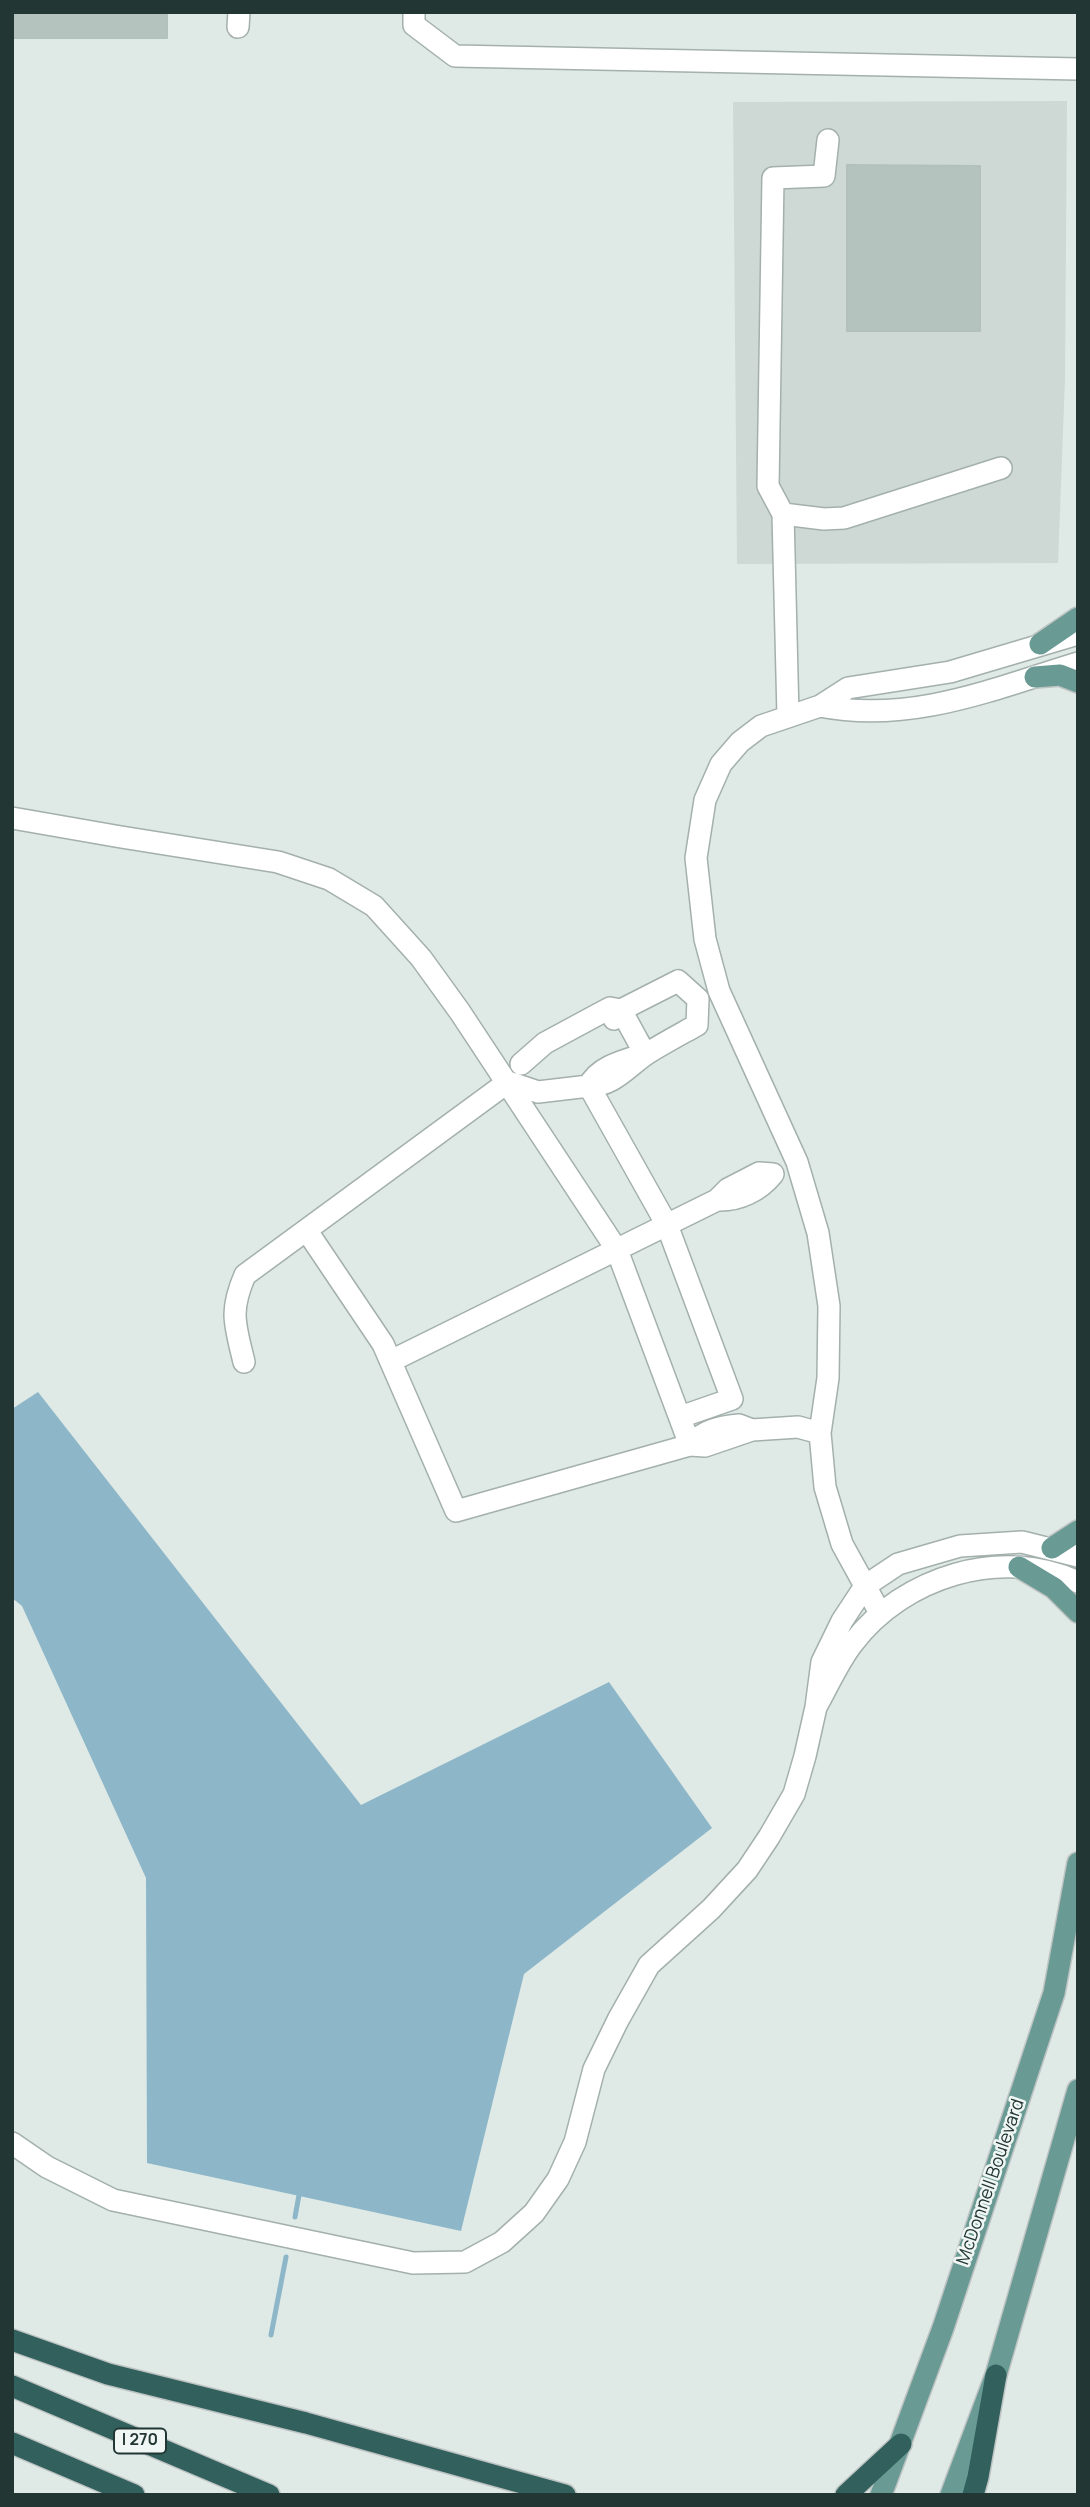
<!DOCTYPE html>
<style>
body{margin:0}
#map{position:relative;width:1090px;height:2507px;overflow:hidden;background:#dfe9e6;font-family:Manrope,sans-serif}
canvas{display:block}
.frame{position:absolute;inset:0;border:14px solid #223734;pointer-events:none}
</style>
<div id="map">
<canvas width="1090" height="2507"></canvas>
<div class="frame"></div>
</div>
<script>
const c = document.querySelector('canvas').getContext('2d');
c.lineJoin = 'round';
function fill(path, color) { c.fillStyle = color; c.fill(path, 'evenodd'); }
function trace(path, color, width, dash) { c.strokeStyle = color; c.lineWidth = width; c.lineCap = dash ? 'butt' : 'round'; c.setLineDash(dash || []); c.stroke(path); }
function write(font, color, halo, rows, align = 'center') {
  c.font = font + ' Manrope,sans-serif'; c.lineWidth = 5; c.setLineDash([]); c.textBaseline = 'middle'; c.strokeStyle = halo; c.fillStyle = color; for (const [text, x, y, turn = 0] of rows) {
    c.save(); c.translate(x, y); c.rotate((+turn || 0) * Math.PI / 180); c.textAlign = isNaN(turn) ? turn : align; if (halo) c.strokeText(text, 0, 0); c.fillText(text, 0, 0); c.restore();
  }
}
fill(new Path2D(`
 M1067 101 1065 379 1058 563 737 564 733 102Z`), '#ced8d5');
fill(new Path2D(`
 M38 1392 361 1805 609 1682 712 1828 524 1974 461 2231 147 2163 146 1878 22 1606 12 1598V1409Z`), '#8db7c8');
trace(new Path2D(`
 M295 2217 299 2195
 M271 2335 286 2257`), '#8db7c8', 5);
const building = new Path2D(`
 M12 12H167V38H12Z
 M847 165 980 166V331H847Z`);
fill(building, '#b5c3bf');
trace(building, '#b3c1bd', 2);
const minor = new Path2D(`
 M414 12V25L455 56 1078 69
 M238 27 239 12
 M783 514 768 486 773 178 824 176 828 140
 M820 706C910 724 993 689 1078 663
 M788 716 783 514 824 519 844 518 1001 468
 M12 818 121 837 278 862 329 879 374 906 421 958 460 1012 617 1250 690 1445 456 1511 383 1344 307 1231
 M614 1019 621 1010 678 981 698 999
 M521 1064 545 1043 595 1016 610 1008 621 1010 645 1054C626 1060 598 1066 589 1086 614 1086 628 1066 648 1053 664 1043 681 1034 697 1025L698 999
 M759 1173 773 1174C759 1191 739 1201 717 1200L728 1189Z
 M391 1361 717 1200
 M244 1362C235 1324 229 1312 245 1275L508 1082 538 1092 589 1086 667 1225 732 1399 680 1417
 M739 1425 752 1430 705 1446 690 1445C704 1430 719 1427 739 1425Z
 M752 1430 798 1427 820 1433
 M1078 1556 1022 1542 960 1546 898 1564 865 1586 842 1621 822 1662 816 1707C828 1686 838 1662 853 1643 903 1577 1001 1546 1078 1582
 M880 1613 842 1544 825 1487 820 1433 828 1378 829 1306 818 1233 797 1162 719 991 705 939 696 858 705 800 721 764 740 742 761 726 820 706 848 688 950 672 1078 634
 M12 2143 47 2167 113 2200 413 2263 465 2262 502 2242 534 2213 558 2179 575 2142 594 2069 618 2020 649 1965 711 1909 747 1870 769 1837 794 1794 805 1756 816 1707`);
const major = new Path2D(`
 M1040 644 1078 618
 M1035 677 1060 675 1078 682
 M1052 1548 1078 1531
 M1019 1567 1054 1588 1078 1612
 M881 2495 943 2328 1054 1993 1078 1863
 M951 2495 996 2375 1078 2090`);
const highway = new Path2D(`
 M12 2340 108 2374 306 2423 565 2495
 M12 2386 269 2495
 M12 2443 134 2495
 M846 2495 901 2444
 M973 2495 978 2477 996 2375`);
trace(minor, '#a3b0ad', 24);
trace(major, '#bdc3c2', 24);
trace(highway, '#bdc3c2', 24);
trace(minor, '#fff', 21);
trace(major, '#699a94', 21);
trace(highway, '#31605d', 21);
for (const [x, y, w] of [
 [140,2441,52]
]) { const box = new Path2D(); box.roundRect(x - w / 2, y - 12.5, w, 25, 5); c.fillStyle = '#eff6f3'; c.fill(box); trace(box, '#223734', 2); }
write('bold 16px', '#223734', null, [
 ["I 270",140,2441]
]);
write('18px', '#223734', '#eff6f3', [
 ["McDonnell Boulevard",991,2182,-71]
]);
</script>
